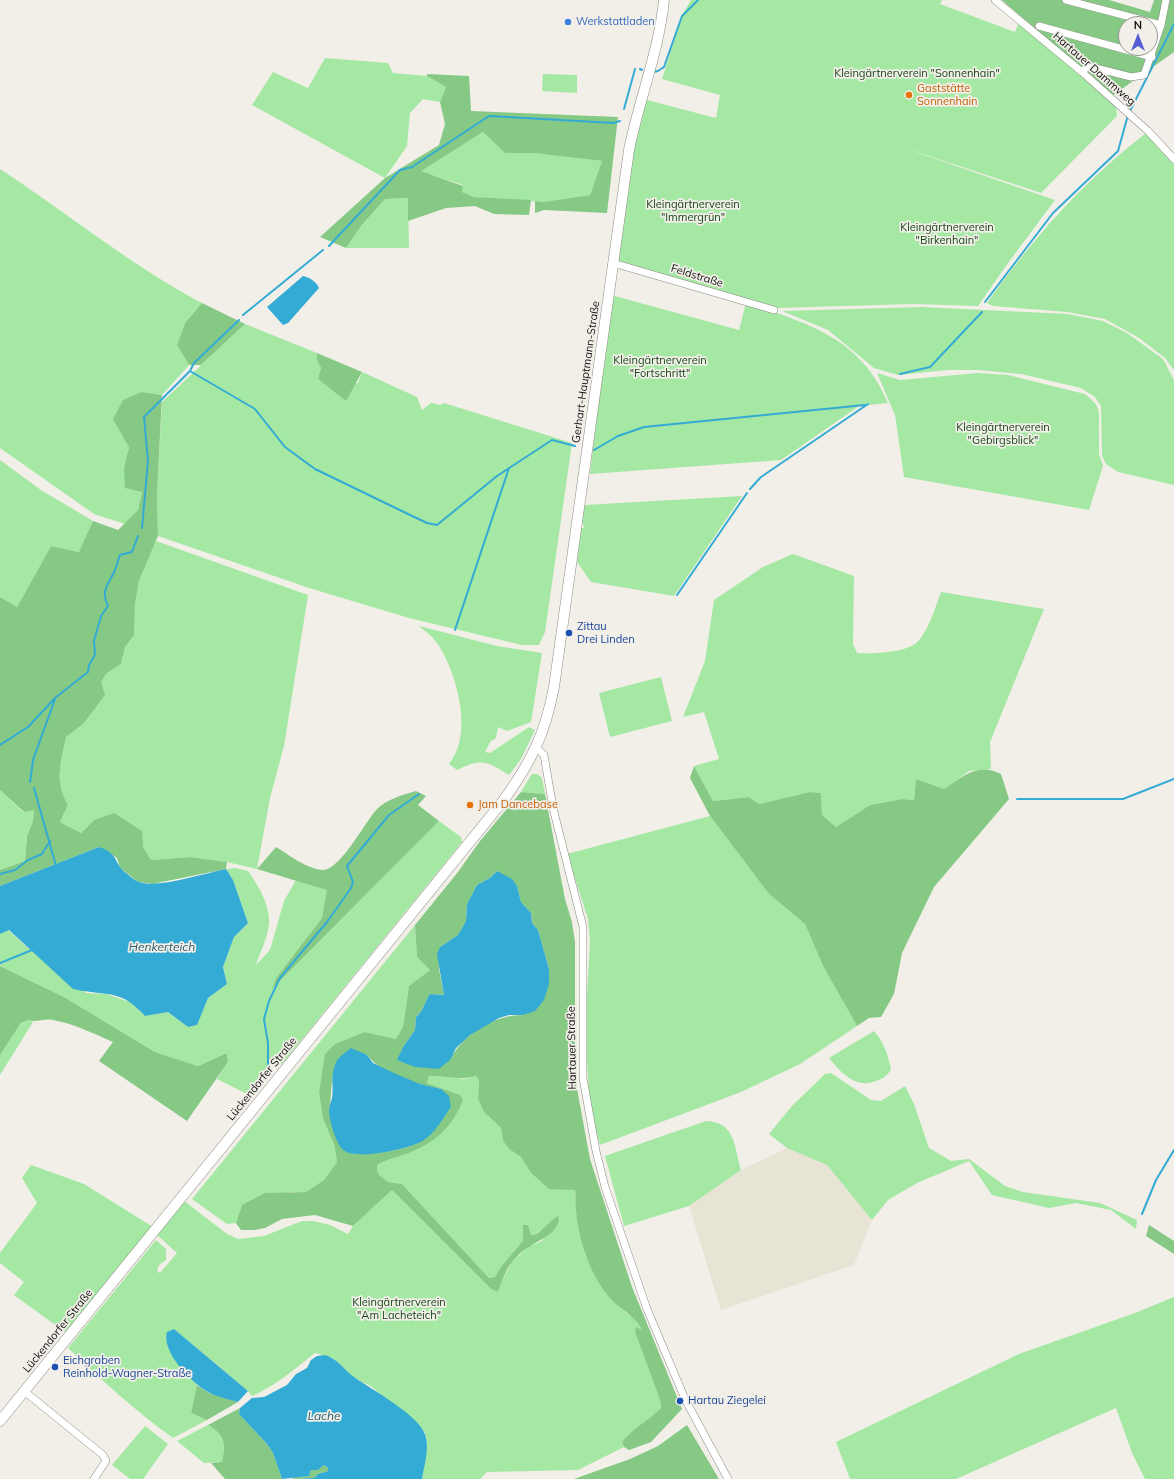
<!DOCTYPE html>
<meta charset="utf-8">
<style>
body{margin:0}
#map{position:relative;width:1174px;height:1479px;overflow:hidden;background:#f1efe8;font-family:Mulish,sans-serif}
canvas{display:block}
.north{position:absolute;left:1118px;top:16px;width:40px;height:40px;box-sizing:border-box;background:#f1efe8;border:1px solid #979691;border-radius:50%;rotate:0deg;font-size:11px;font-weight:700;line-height:16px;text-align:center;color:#11110f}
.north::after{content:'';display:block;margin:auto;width:14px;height:18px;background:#555dd4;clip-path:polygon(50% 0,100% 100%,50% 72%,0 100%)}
</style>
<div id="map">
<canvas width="1174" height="1479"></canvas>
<div class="north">N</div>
</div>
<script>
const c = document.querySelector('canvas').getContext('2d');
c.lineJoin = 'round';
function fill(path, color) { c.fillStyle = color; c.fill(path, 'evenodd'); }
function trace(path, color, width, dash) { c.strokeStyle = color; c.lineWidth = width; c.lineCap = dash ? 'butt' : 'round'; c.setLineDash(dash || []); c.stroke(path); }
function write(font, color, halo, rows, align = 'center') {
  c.font = font + ' Mulish,sans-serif'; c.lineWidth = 3.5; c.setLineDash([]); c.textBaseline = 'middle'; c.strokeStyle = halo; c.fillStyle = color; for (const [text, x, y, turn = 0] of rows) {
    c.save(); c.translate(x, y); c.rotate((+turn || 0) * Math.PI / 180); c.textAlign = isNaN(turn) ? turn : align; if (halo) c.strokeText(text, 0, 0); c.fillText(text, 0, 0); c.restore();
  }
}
fill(new Path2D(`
 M787 1148 827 1165 872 1220 854 1265 721 1310 689 1206 741 1170Z`), '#e7e3d5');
fill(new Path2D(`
 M691 0H942L940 4 1015 32 1019 22 1116 107 1117 116 1041 193 895 145 1055 200 1008 263 978 306 913 304 774 308 616 260 631 151 643 99 716 118 720 95 662 79 682 15Z
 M325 58 388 63 393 73 427 76 446 87 440 102 423 99 410 113 407 146 385 178 252 105 273 72 308 88Z
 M543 74 577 75V93L542 91Z
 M483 132 505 153H533L602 161 590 195 543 202 474 197 462 192 463 185 420 171Z
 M1146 133 1174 165V370L1165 358 1139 338 1105 319 1067 312 993 306 987 303C1034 237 1082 183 1146 133Z
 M0 169C67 213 132 266 202 303L185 323 177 345 189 365 162 395 142 392 124 468 142 491 138 510 125 524 94 514 0 448Z
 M408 198 409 248H346L361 226 385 199Z
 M611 295 739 330 746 303C808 323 861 338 888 403L859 406 781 460 590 474Z
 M922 307 1068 314 1103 321 1127 333 1163 359 1174 380V485L1118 472 1106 464 1102 456 1101 406 1095 397 1081 388 1021 374 978 370H948L898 375 874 368 828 330 782 311Z
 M245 324 317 353V360L321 368 318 379 327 386 358 383 362 372 417 397 422 410 431 403 440 405 444 403 572 443 545 632 539 645H522L409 618 309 588 158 536 157 495 162 402Z
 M877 373 900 380 978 373 1008 375 1085 394 1096 404 1099 412V454L1103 466 1089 510 904 477 895 415Z
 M0 460 41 490 93 521 80 552 51 546 17 607 0 597Z
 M742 496 674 596 591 582 577 562 581 528H584L582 520 585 505Z
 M156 541 308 595 284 746 270 798 257 869 227 862 190 857 151 860 143 847 94 820 81 833 60 822 68 805C54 780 61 763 66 737L83 724 101 682 107 673 121 664 125 647 134 635 135 605 139 581Z
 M793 554 854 576 853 644 857 653C872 654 902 653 915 644 927 636 936 605 941 592L1044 609 990 742 991 769 969 771 944 789 916 779 914 800 902 799 870 805 836 827 822 815 821 793 810 792 759 804 749 797 713 801 694 766 719 759 704 712 683 717 705 661 714 600 763 567Z
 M419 626 497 646 542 653 531 722 507 731 498 727 496 738 490 742 485 752 490 753 529 727 535 730 521 759 509 775C487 761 481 758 457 770L449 764C474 734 457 672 437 643 432 636 425 631 419 626Z
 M661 677 672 721 610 737 599 693Z
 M532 774H537L542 778 545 794 521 792Z
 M0 790 23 812 34 809 33 821 27 836 25 861 0 870Z
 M710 816 769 894 805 924 823 966 857 1026 800 1064 741 1092 600 1145 590 1107 587 1063 586 1012 590 942 588 919 567 854Z
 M439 821 461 837 462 842 282 1064 274 1059 247 1094 217 1079 228 1062 227 1053 198 1066 155 1052 64 997 0 966V934L8 930 29 949 86 993 106 994 130 1002 145 1016 168 1012 188 1027 196 1025 208 998 227 984 223 967 234 937 248 923 233 880 226 869 236 868 248 871C258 885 270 905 269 923 268 938 260 952 256 965L270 950 284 901 296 880 328 890 322 918 276 978 273 988Z
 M415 925 417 957 430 970 409 986 403 1027 396 1039 365 1032 319 1093 323 1119 334 1144 337 1162 324 1180 306 1192H289L242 1205 236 1223 227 1224 192 1199Z
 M28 1020 33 1022 0 1075V1055L21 1023Z
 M874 1031C883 1041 889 1056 891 1070 885 1078 882 1079 873 1082 854 1088 840 1071 829 1058Z
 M831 1073 871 1100 881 1101 905 1086 914 1104 929 1148 951 1161 969 1159 1005 1186 1023 1192 1100 1203 1137 1220 1136 1229 1111 1210 1076 1203 1049 1208 992 1195 969 1161 917 1183 888 1200 872 1220 827 1165 787 1148 769 1134 792 1106 825 1074Z
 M439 1075 464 1079 476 1076 479 1080 478 1099 484 1112 501 1128 503 1141 509 1149 521 1157 531 1173 549 1189H575L576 1210 579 1230 585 1254 597 1280 626 1313 638 1320 642 1326V1330L635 1332 660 1400 661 1408C649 1420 633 1428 622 1442L624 1447 578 1470 487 1472 480 1479H422L427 1441 425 1432 372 1387 353 1377 333 1358 315 1353C295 1369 275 1386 252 1396L248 1391 174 1329 178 1363 197 1385 191 1413 207 1420 173 1438C135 1411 102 1380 68 1348L156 1240 166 1249V1260L159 1265 157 1271 160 1273 177 1253 156 1234 183 1200 227 1234 238 1239 264 1236 302 1221H313L330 1225 348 1234 353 1226 392 1190 491 1289 498 1292 501 1282 512 1262 528 1247 542 1241 558 1215 537 1234 531 1235 528 1225C525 1231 525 1239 522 1243 514 1255 503 1264 495 1277L489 1278 402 1184 388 1182 378 1174 377 1165 387 1159 401 1155 460 1095 427 1083 429 1076Z
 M706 1121C736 1122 734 1147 741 1170L689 1206 624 1226 605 1156Z
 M31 1165 84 1184 153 1227 65 1332 14 1295 24 1282 0 1263V1253L37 1203 22 1178Z
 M1174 1297V1479H1145L1132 1453 1116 1408 956 1479H850L836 1442 1019 1354 1135 1313Z
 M208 1425C225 1435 226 1444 222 1462L204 1463 177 1441Z
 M145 1426 168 1444 143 1479H130L112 1465Z`), '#a4e8a3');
fill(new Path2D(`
 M1002 0H1109L1150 12 1154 0H1174V52L1112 96ZM1126 24H1150V48H1126Z
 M427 74 469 76 471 111 618 117 607 213 544 210 535 213V201L543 202 590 195 602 161 533 153H505L483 132 421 171 463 186 462 192 474 197 531 200 529 215 494 214 475 206 446 208 408 221V198L385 199 361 226 346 248 320 237 385 178 439 145 445 124 440 102 446 87 427 76Z
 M202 303 245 324 201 365H189L177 345 185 323Z
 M317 353 362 372 346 401 318 379 321 368 317 360Z
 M142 392 162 395 157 495 158 536 139 581 135 605 134 635 125 647 121 664 107 673 101 682 105 695 83 724 66 737C61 763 54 780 68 805L60 822 81 833 94 820 114 813 142 831 143 847 151 860 190 857 227 862 226 869 152 884 138 882 120 868 117 858 99 847 0 886V870L25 861 27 836 33 821 34 810 24 812 0 790V597L17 607 51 546 79 552 93 521 118 530 138 510 142 492 125 488 124 468 129 447 113 419 123 400Z
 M694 766 713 801 749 797 759 804 810 792 821 793 822 815 836 827 870 805 902 799 914 800 916 779 944 789C963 776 978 762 1001 774L1009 799 934 887 902 953 894 994 881 1017 869 1018 857 1026 823 966 805 924 769 894 710 816 690 778Z
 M416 791 426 796 418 805 439 821 272 989 276 978 322 918 327 890 257 869 276 847C289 855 307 869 323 870 340 870 365 822 377 809 387 799 403 795 416 791Z
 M521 792 545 794 565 899 572 922 575 942V1078L590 1159 632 1287 682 1409 651 1442 629 1450 624 1447 622 1442C633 1428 649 1420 661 1408L660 1400 635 1332 636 1327 641 1330C642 1321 617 1307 610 1298 590 1275 579 1242 576 1211 575 1204 576 1197 575 1190L549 1189 531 1173 521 1157 509 1149 503 1141 501 1128 484 1112 478 1099 479 1080 476 1076C458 1081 448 1075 429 1076L427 1083 460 1095 463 1100C451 1130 433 1144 403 1155 393 1158 385 1160 377 1165L378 1174 388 1182 402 1184 489 1278 495 1277 501 1267 523 1241V1225H528L531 1235 537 1234 558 1215C563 1231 539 1240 529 1247 523 1250 517 1256 513 1261 506 1269 501 1282 498 1292L491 1289 392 1190 353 1226 315 1215 282 1219 265 1228 255 1230H241L236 1223 242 1205 265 1193 306 1192 324 1180 337 1162 334 1144 323 1119 319 1093 325 1054 335 1044 365 1032 396 1039 403 1027 409 986 430 970 417 957 415 925 458 872 480 841ZM497 871 517 886 521 902 531 913 532 923 538 930 549 969V984L523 1015C495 1015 463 1033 451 1059L398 1060 403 1047 415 1030 416 1017C424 1011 424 1002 430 994L444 995 439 969 440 947 458 935 466 921 467 904 477 885 490 878ZM342 1055H367C383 1075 416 1084 441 1089L451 1107C444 1116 438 1127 430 1135 412 1151 376 1154 353 1154L329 1110C333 1093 329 1067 342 1055Z
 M0 966 64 997 155 1052 198 1066 227 1053 228 1062 187 1121 99 1061 113 1042C93 1033 74 1024 53 1020 44 1018 36 1023 28 1020L21 1023 0 1055Z
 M1149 1225 1174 1241V1254L1146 1236Z
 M197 1385 209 1393 238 1402 207 1420 191 1413Z
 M240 1408 239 1414 267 1444 273 1453 282 1479H225L211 1463 222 1462C226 1444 225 1435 208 1425Z
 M687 1425 719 1479H574L630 1459 658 1446Z
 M324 1465 328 1468V1471L318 1474 314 1478 292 1479 294 1477 309 1476 311 1470H318Z`), '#85c985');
fill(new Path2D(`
 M303 276C310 278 316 281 319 288L288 323 283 325 267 307Z
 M99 847C119 853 113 863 126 873 130 876 134 880 139 882 156 889 206 873 226 869L233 880 248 923 234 937 223 967 227 984 208 998 197 1025 188 1027 168 1012 145 1016C141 1012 136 1007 131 1003 116 991 91 994 73 989L9 930 0 934V886Z
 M497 871 512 879 517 886 521 902 531 913 532 923 538 930 549 969V984L544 1000 535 1011 523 1015H509L499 1018 470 1035 456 1048 451 1059 439 1069 415 1067 397 1060 403 1047 415 1030 416 1017C424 1011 424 1002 430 994L444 995 437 954 440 947 458 935 466 921 467 904 477 885 490 878Z
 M351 1048 367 1055 373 1063 396 1074 420 1084 441 1089 449 1096 451 1107C443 1118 435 1133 424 1140 410 1149 357 1161 343 1150 336 1143 329 1120 329 1110 329 1106 331 1102 332 1098 334 1086 330 1078 335 1065 337 1057 345 1053 351 1048Z
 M174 1329 248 1391 238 1402C228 1399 217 1397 208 1392 192 1383 161 1352 167 1332Z
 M325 1355C338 1359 343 1369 354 1377 371 1389 417 1414 425 1434 430 1447 424 1466 422 1479H295L314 1478 318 1474 328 1471V1468L324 1465 318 1470H311L309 1476 282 1479 273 1453 267 1444 239 1414 240 1408 252 1398 264 1397 287 1385 296 1374 307 1368 311 1360 317 1356Z`), '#34abd4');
trace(new Path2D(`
 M640 69 642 70
 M653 72 658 71 664 67 682 16 698 0
 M624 109 635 69
 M1130 111 1174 24
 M329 246 400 170 412 167 489 116 613 123 620 121
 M985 302 1053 213 1118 151 1128 115
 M243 315 323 250
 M190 371 255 409 285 447 315 469 408 514 427 523 437 525 497 476 552 440 575 446
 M900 374 930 367 982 312
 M594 450 618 436 644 427 865 405
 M750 489 761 477 868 404
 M142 528 148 461 144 417 190 371 194 363 239 320
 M677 595 747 493
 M455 630 509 468
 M0 745 28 727 55 698 88 672 89 665 95 655 94 641 101 616 108 606C100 590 109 584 115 570 117 565 118 560 120 555L132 552 138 536
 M30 782 33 760 55 699
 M34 788 56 866
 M1017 799H1123L1174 779
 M0 874 15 870 28 860 42 854 50 841
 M0 963 32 950
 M268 1064V1043L264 1019 269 1001 280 978 327 922 351 888 353 882 347 866 389 815 419 794
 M1142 1214 1156 1180 1174 1150`), '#34abd4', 2);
const street = new Path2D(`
 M995 0 1082 72 1148 131 1174 159
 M1066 0 1161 25
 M1039 26 1152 57
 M1082 72 1088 66 1131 77 1144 75 1161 25 1166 0
 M613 263 774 310
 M537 748 544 755 553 808 583 927V1078L596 1151 605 1187 647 1309 685 1399 728 1479
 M24 1391 103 1455 106 1461 94 1479`);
const secondary = new Path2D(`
 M0 1421 503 801C531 762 545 735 554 687L629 150C639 100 659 51 664 0`);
trace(street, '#8c8a84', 8);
trace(secondary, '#8c8a84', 11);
trace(street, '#fff', 7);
trace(secondary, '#fff', 10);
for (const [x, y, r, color] of [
 [568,22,4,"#3f7fe0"],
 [909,95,4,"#e8710a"],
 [569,633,4,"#1a4fb4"],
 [470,805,4,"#e8710a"],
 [55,1367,4,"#1a4fb4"],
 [680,1401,4,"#1a4fb4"]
]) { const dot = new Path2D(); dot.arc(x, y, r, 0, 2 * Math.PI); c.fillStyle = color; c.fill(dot); trace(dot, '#f1efe8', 1.5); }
write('11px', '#366cbe', '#f1efe8', [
 ["Werkstattladen",576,22]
], 'left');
write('11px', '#11110f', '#f1efe8', [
 ["Hartauer Dammweg",1094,69,41],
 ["Feldstraße",697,276,17],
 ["Gerhart-Hauptmann-Straße",586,372,-82],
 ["Hartauer Straße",572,1048,-91],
 ["Lückendorfer Straße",262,1079,-51],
 ["Lückendorfer Straße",58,1331,-51]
]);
write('11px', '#154417', '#f1efe8', [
 ["Kleingärtnerverein \"Sonnenhain\"",917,74],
 ["Kleingärtnerverein",693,205],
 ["\"Immergrün\"",693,218],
 ["Kleingärtnerverein",947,228],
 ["\"Birkenhain\"",947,241],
 ["Kleingärtnerverein",660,361],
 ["\"Fortschritt\"",660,374],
 ["Kleingärtnerverein",1003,428],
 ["\"Gebirgsblick\"",1003,441],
 ["Kleingärtnerverein",399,1303],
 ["\"Am Lacheteich\"",399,1316]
]);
write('11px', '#c56008', '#f1efe8', [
 ["Gaststätte",917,89],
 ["Sonnenhain",917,102],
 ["Jam Dancebase",478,805]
], 'left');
write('11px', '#164399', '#f1efe8', [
 ["Zittau",577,627],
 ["Drei Linden",577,640],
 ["Eichgraben",63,1361],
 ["Reinhold-Wagner-Straße",63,1374],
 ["Hartau Ziegelei",688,1401]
], 'left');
write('italic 12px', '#2d5c6e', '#f1efe8', [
 ["Henkerteich",162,947],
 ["Lache",324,1416]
]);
</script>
